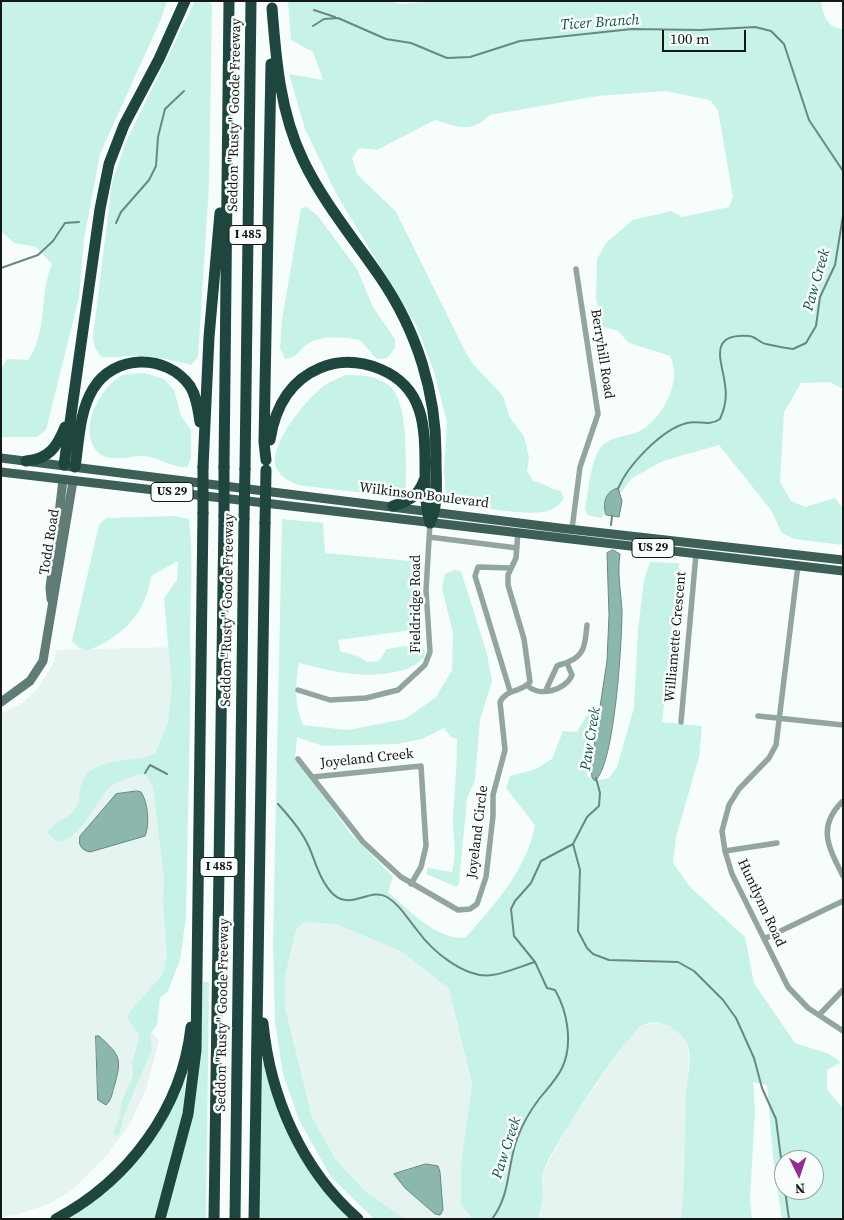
<!DOCTYPE html>
<style>
body{margin:0}
#map{position:relative;width:844px;height:1220px;overflow:hidden;background:#f7fdfb;font-family:"Source Serif 4",serif}
canvas{display:block}
.frame{position:absolute;inset:0;border:2px solid #171918;pointer-events:none}
.north{position:absolute;left:774px;top:1150px;width:50px;height:50px;box-sizing:border-box;background:#f7fdfb;border:1px solid #9da2a0;border-radius:50%;rotate:176deg;font-size:14px;font-weight:700;line-height:20px;text-align:center;color:#171918}
.north::after{content:'';display:block;margin:auto;width:18px;height:22px;background:#942d92;clip-path:polygon(50% 0,100% 100%,50% 72%,0 100%)}
.scale{position:absolute;left:662px;top:30px;width:84px;height:22px;box-sizing:border-box;border:2px solid #171918;border-top:0;padding-left:6px;font-size:15px;line-height:18px;white-space:nowrap;color:#171918;-webkit-text-stroke:4px #f7fdfb;paint-order:stroke}
</style>
<div id="map">
<canvas width="844" height="1220"></canvas>
<div class="frame"></div>
<div class="north">N</div>
<div class="scale">100 m</div>
</div>
<script>
const c = document.querySelector('canvas').getContext('2d');
c.lineJoin = 'round';
function fill(path, color) { c.fillStyle = color; c.fill(path, 'evenodd'); }
function trace(path, color, width, dash) { c.strokeStyle = color; c.lineWidth = width; c.lineCap = dash ? 'butt' : 'round'; c.setLineDash(dash || []); c.stroke(path); }
function write(font, color, halo, rows, align = 'center') {
  c.font = font + ' "Source Serif 4",serif'; c.lineWidth = 5; c.setLineDash([]); c.textBaseline = 'middle'; c.strokeStyle = halo; c.fillStyle = color; for (const [text, x, y, turn = 0] of rows) {
    c.save(); c.translate(x, y); c.rotate((+turn || 0) * Math.PI / 180); c.textAlign = isNaN(turn) ? turn : align; if (halo) c.strokeText(text, 0, 0); c.fillText(text, 0, 0); c.restore();
  }
}
fill(new Path2D(`
 M178 647 170 975 138 1014 159 1041 146 1089 131 1122 108 1154 73 1189 49 1204 15 1215 1 1217V714L22 703 39 687 53 664 57 650Z
 M304 922 335 924 401 951 449 989 472 1084 461 1164V1205L472 1219H405L366 1192 336 1160 312 1117 285 1007V977L296 930Z
 M658 1023 678 1030 687 1045 689 1060 686 1094V1178L681 1219H536L543 1199V1172L570 1123 627 1040 643 1025Z`), '#e5f4f0');
fill(new Path2D(`
 M1 1H167L161 19 100 154 84 239 79 297 46 430 37 437H1V370L7 359 28 360C48 333 39 294 52 264L36 247 14 243 1 231Z
 M195 1H209L212 5 209 185 198 357 191 365C174 360 157 357 140 356 127 355 115 359 101 357L95 348 93 337 112 183 125 144Z
 M288 1H387L403 4 433 1H821C823 15 827 28 843 29V389L830 382 801 383 784 412 780 482 791 501 805 507 835 498 843 508V545L794 539 782 533 771 510 719 445 663 461 632 478 601 518 588 515 585 509C589 490 589 467 599 450 607 436 627 437 640 431 663 419 683 379 670 356L629 343 618 331 601 326 596 297 597 259 606 243 633 220 671 211 682 217 729 207 733 197 718 110 710 100 665 91 598 96 490 115C470 134 459 127 435 120L377 150 359 148 352 158 357 174 396 212 466 353 473 364 503 396 510 418 524 436 529 457 527 471 533 481C544 483 550 489 561 491L564 498C560 506 551 511 542 512 524 515 459 507 446 496L444 470 447 422 434 372 417 327 337 195 305 129 289 74 323 80 313 52 291 40Z
 M307 207 318 216 357 269 373 307 395 339V348L387 358 377 359 360 340C344 338 327 335 311 342 300 347 300 357 285 359L280 348 282 320 301 208Z
 M145 373 164 379 174 390 181 416 191 430V459L187 467C171 468 159 457 143 456 129 456 110 463 99 453 77 433 98 391 119 377 125 373 137 374 145 373Z
 M346 375C360 375 374 375 387 384 410 399 405 462 406 487L403 495 396 497 298 485C290 481 281 478 277 469 266 447 307 398 325 385 331 381 339 378 346 375Z
 M174 516 189 519C195 567 188 617 191 665L186 917 180 960 168 991 160 998 157 1025 150 1035 152 1049 124 1115 120 1132 117 1136 113 1132 119 1119 122 1101 133 1076 132 1062 139 1040V1033L127 1019 129 1013 163 974 167 955 163 901 164 877 153 787 147 776 141 774C128 778 115 781 106 791 95 804 66 864 48 832 55 820 71 819 78 804 80 798 79 791 81 785 91 755 131 764 155 754L168 722 172 686 164 598 177 580 178 561 151 576C146 614 122 637 87 651L78 647 72 641 99 525 106 518Z
 M282 519 323 523 325 553 420 562 422 595 420 629 338 640 340 651 360 657 367 662 379 661 387 649 419 644 425 650 424 658C418 662 411 669 404 670 368 680 333 672 299 663 295 685 294 704 303 725L348 730 405 719 436 697 452 670 453 633 442 588 445 574 455 570 461 571 487 654 492 681 480 720 475 781 467 798 459 884 457 887 426 874 428 868 452 872C458 853 452 833 453 814 455 789 457 764 457 739L451 737 444 728 422 739 397 744 323 746 297 737 295 757 350 833 393 877 388 892C409 910 435 939 465 938 494 906 527 869 535 825L506 788 510 776 536 769 552 759 563 731 577 732 592 706 596 708 587 776 595 781 609 778 617 767 634 708 638 630 644 580 650 562 679 563 662 722 702 726 699 757 676 837 673 863 690 887 745 937 754 983 795 1043 829 1054 841 1062 827 1070V1090L843 1108V1215L840 1219H782L773 1156 767 1085 753 1082 755 1110 750 1199 752 1219H681C686 1177 684 1135 686 1093 687 1078 693 1058 687 1044 680 1029 659 1017 643 1025 627 1033 547 1154 543 1173 541 1181 544 1191 543 1199 542 1205 539 1212 538 1218L472 1219 461 1205V1164L472 1084 449 989 401 951 335 924 304 922 296 930 285 977V1007L312 1117 336 1160 366 1192 405 1219H374L331 1177 299 1120 283 1074 275 1022 273 944ZM784 1160H814V1190H784Z
 M203 982H209L206 1219H166L201 1040Z
 M262 1063H265L284 1122 353 1219H259Z
 M185 1078C186 1125 167 1174 154 1219H63L116 1181Z`), '#c7f2e7');
const water = new Path2D(`
 M618 488 622 501 619 517 606 515C602 502 606 491 618 488Z
 M613 550 620 554C617 572 621 593 622 611 622 640 615 764 595 781L592 778 591 766 607 661 609 615 607 553Z
 M137 791 141 792C148 802 150 825 145 836L90 852C81 850 78 845 80 836L116 794Z
 M96 1036H99C121 1056 122 1059 114 1087 112 1094 111 1101 106 1105L98 1100Z
 M426 1164 438 1166 440 1172 443 1210 440 1215 435 1214 405 1188 394 1174Z`);
fill(water, '#8cb7ad');
trace(water, '#698880', 1);
trace(new Path2D(`
 M314 10 335 17
 M313 26 324 19 338 18 386 39 411 43 447 58 470 57 520 41 632 29 700 30 755 27 771 31 784 44 809 120 843 171
 M116 223 121 212 149 180 156 166 158 137 165 109 184 91
 M1 268 38 255 53 241 65 223 79 222
 M618 489C627 466 662 429 687 423 699 420 709 427 720 419 725 408 727 396 725 385 723 363 706 333 749 336 755 336 760 343 766 344 775 346 784 348 793 349L806 343 816 326 820 297 835 265 843 216
 M611 525 612 516
 M145 773 150 765 167 774
 M278 804C290 817 302 831 309 847 316 863 320 881 333 894 351 911 370 887 387 897 400 905 407 918 417 930 432 951 465 979 492 975 507 973 521 966 535 962
 M573 844 580 870 578 931 587 948 593 954 609 960 678 962 694 971 723 1000 736 1018 754 1058 762 1088 776 1119 784 1182
 M785 1190 789 1219
 M492 1219C511 1194 507 1166 517 1139 522 1125 530 1111 539 1099 547 1089 557 1079 562 1068 573 1045 568 1012 555 990L547 988 535 962 514 936 511 909 515 901 531 883 541 861 573 844 587 817 599 806 600 793 596 778`), '#698880', 2);
trace(new Path2D(`
 M572 529 580 467 598 414 576 269
 M429 537 517 548
 M798 565 776 745 769 758 739 789 729 805 722 831 725 851 732 874 788 987 808 1008 843 1031
 M527 685C539 698 566 690 572 675L567 663
 M298 690 330 700 366 698 398 690 425 665 430 652 426 590 430 523
 M546 690 557 666C561 664 564 664 568 662 586 655 585 642 587 625
 M510 691 475 576 478 567 511 568
 M758 716 843 725
 M681 722 696 554
 M298 759 363 842 401 877 458 910 470 909 477 904 486 877 493 816V795L505 750 500 702C507 688 521 693 530 682L524 639 508 585V575L516 558 518 532
 M313 777 421 766 426 846 421 867 411 884
 M843 801C816 827 829 848 843 876
 M725 851 777 843
 M764 939 843 901
 M819 1015 843 990`), '#93a5a1', 5.5);
trace(new Path2D(`
 M51 599 50 588 63 480
 M1 702 30 681 43 661 73 481`), '#617c76', 9);
trace(new Path2D(`
 M1 458 559 528 843 560
 M1 472 843 571`), '#3e5f57', 9);
trace(new Path2D(`
 M272 8C276 60 280 112 303 160 323 202 354 239 380 277 417 331 437 394 436 459 436 481 439 503 430 523
 M270 440C275 408 289 381 320 368 339 360 360 361 380 369 446 396 415 471 430 523
 M266 460 264 442 271 64
 M26 461C49 459 57 447 65 427
 M64 465 100 209 109 164 124 125 159 59 185 1
 M75 467C79 442 79 412 93 389 114 354 166 353 190 386 197 397 198 410 200 422
 M203 467 209 337 220 213
 M224 467 229 1
 M245 469 251 1
 M393 506C408 501 418 497 424 480
 M263 1023C270 1097 302 1170 358 1219
 M56 1219C128 1181 182 1109 191 1027
 M160 1219 188 1114 196 1050 203 513
 M214 1219 224 516
 M235 1219 244 519
 M254 1219 265 523`), '#1e463e', 11);
trace(new Path2D(`
 M203 513V467
 M224 516V467
 M244 519 245 469
 M265 523 266 470`), '#1e463e', 11);
for (const [x, y, w] of [
 [248,235,38],
 [172,492,42],
 [653,548,42],
 [219,867,38]
]) { const box = new Path2D(); box.roundRect(x - w / 2, y - 9.5, w, 19, 4); c.fillStyle = '#f7fdfb'; c.fill(box); trace(box, '#171918', 1); }
write('bold 12px', '#171918', null, [
 ["I 485",248,235],
 ["US 29",172,492],
 ["US 29",653,548],
 ["I 485",219,867]
]);
write('14px', '#171918', '#f7fdfb', [
 ["Seddon \"Rusty\" Goode Freeway",235,115,-89],
 ["Berryhill Road",602,354,81],
 ["Wilkinson Boulevard",424,496,7],
 ["Todd Road",50,542,-81],
 ["Fieldridge Road",416,604,-90],
 ["Seddon \"Rusty\" Goode Freeway",228,610,-89],
 ["Williamette Crescent",676,637,-85],
 ["Joyeland Creek",367,759,-6],
 ["Joyeland Circle",478,832,-83],
 ["Huntlynn Road",761,903,65],
 ["Seddon \"Rusty\" Goode Freeway",223,1015,-89]
]);
write('italic 15px', '#175248', '#f7fdfb', [
 ["Ticer Branch",600,23,-4],
 ["Paw Creek",817,280,-74],
 ["Paw Creek",591,739,-81],
 ["Paw Creek",507,1148,-72]
]);
</script>
